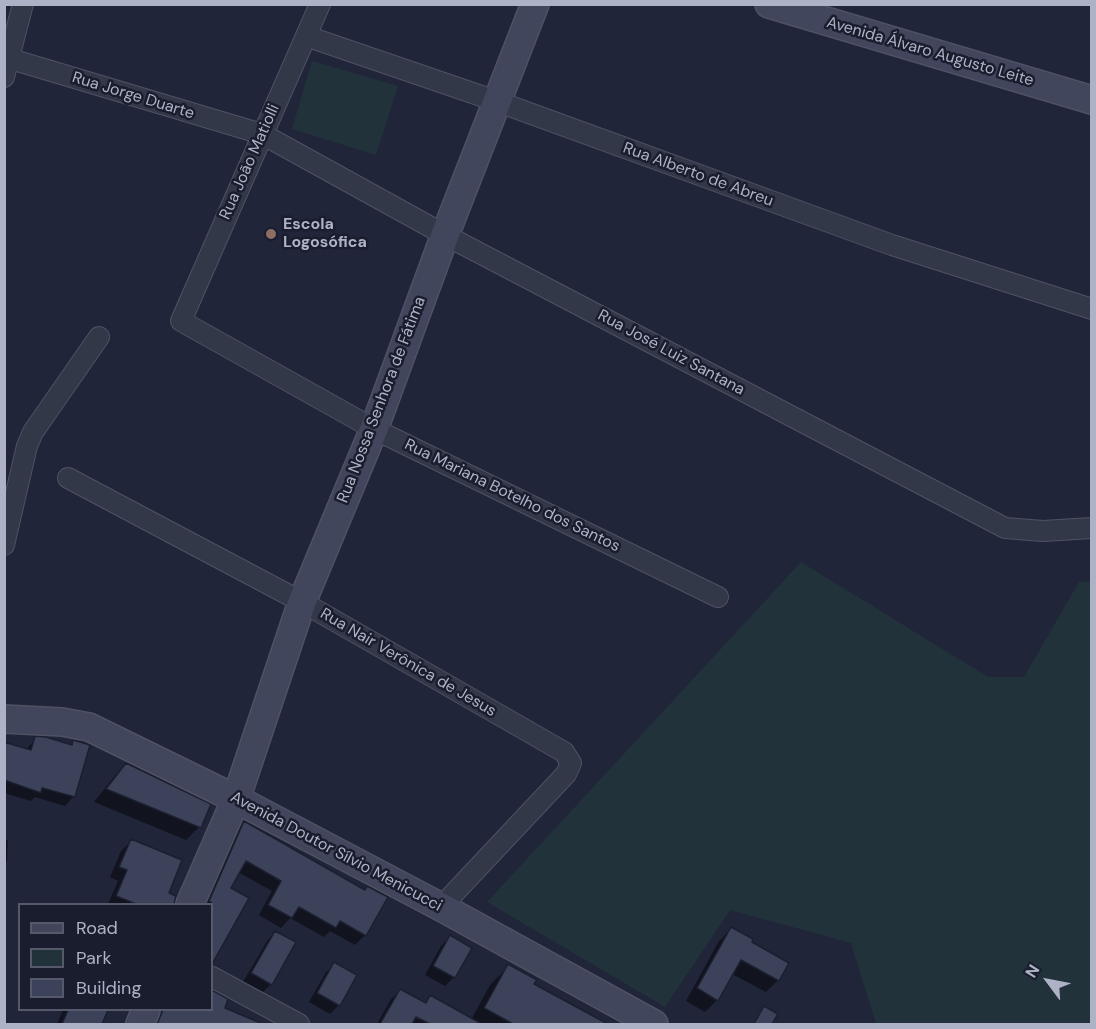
<!DOCTYPE html>
<meta charset="utf-8">
<style>
body{margin:0}
#map{position:relative;width:1096px;height:1029px;overflow:hidden;background:#202539;font-family:"DM Sans",sans-serif}
canvas{display:block}
.frame{position:absolute;inset:0;border:6px solid #aeb2c6;pointer-events:none}
.legend{position:absolute;left:18px;top:903px;width:195px;height:108px;box-sizing:border-box;background:#191d2d;border:2px solid #55596a;margin:0;padding:8px 10px;list-style:none;font-size:18px;color:#aeb2c6}
.legend li{display:flex;align-items:center;gap:12px;height:30px}
.legend b{width:30px;border:2px solid #55596a}
.north{position:absolute;left:1018px;top:951px;width:60px;height:60px;-webkit-text-stroke:4px #191d2d;paint-order:stroke;rotate:302deg;font-size:16px;font-weight:700;line-height:24px;text-align:center;color:#aeb2c6}
.north::after{content:'';display:block;margin:auto;width:21px;height:27px;background:#aeb2c6;clip-path:polygon(50% 0,100% 100%,50% 72%,0 100%)}
</style>
<div id="map">
<canvas width="1096" height="1029"></canvas>
<div class="frame"></div>
<ul class="legend">
<li><b style="height:8px;background:#41465c"></b>Road</li>
<li><b style="height:16px;background:#22323a"></b>Park</li>
<li><b style="height:16px;background:#3c4259"></b>Building</li>
</ul>
<div class="north">N</div>
</div>
<script>
const c = document.querySelector('canvas').getContext('2d');
c.lineJoin = 'round';
function fill(path, color) { c.fillStyle = color; c.fill(path, 'evenodd'); }
function trace(path, color, width, dash) { c.strokeStyle = color; c.lineWidth = width; c.lineCap = dash ? 'butt' : 'round'; c.setLineDash(dash || []); c.stroke(path); }
function write(font, color, halo, rows, align = 'center') {
  c.font = font + ' "DM Sans",sans-serif'; c.lineWidth = 5; c.setLineDash([]); c.textBaseline = 'middle'; c.strokeStyle = halo; c.fillStyle = color; for (const [text, x, y, turn = 0] of rows) {
    c.save(); c.translate(x, y); c.rotate((+turn || 0) * Math.PI / 180); c.textAlign = isNaN(turn) ? turn : align; if (halo) c.strokeText(text, 0, 0); c.fillText(text, 0, 0); c.restore();
  }
}
fill(new Path2D(`
 M312 61 398 86 376 155 292 129Z
 M801 562 988 677H1024L1079 582 1091 581V1024H876L851 943 730 910 665 1007 487 902Z`), '#22323a');
fill(new Path2D(`
 M36 738 70 746 74 742 88 746 73 797 65 806 35 797 31 801 4 793V744L26 750Z
 M126 764 199 827 186 840 94 802 113 778Z
 M244 823 364 891 367 888 365 935 355 945 330 931 324 937 290 918 281 928 259 915 272 891 238 872 229 889 214 960 212 962V904H202L234 833Z
 M4 840H8L7 861 4 864Z
 M131 841 167 894 170 895 166 904H108L118 881 110 877 121 851Z
 M731 929 749 943 778 980 766 992 732 974 717 1000 705 1012 686 1001 719 941Z
 M275 932 271 984 262 993 243 982 267 941Z
 M450 937 470 948 454 977 445 986 425 975 441 946Z
 M335 964 339 1005 330 1014 309 1002 326 972Z
 M509 966 532 984 590 1017 586 1024H377L391 999 400 991 424 1004 430 997 471 1020 490 985Z
 M212 992 226 1000 223 1009 260 1024H152L155 1010H212Z
 M63 1010H108L101 1024H57Z`), '#0007');
const building = new Path2D(`
 M35 736 46 737 72 745 73 740 90 745 75 797 42 788 41 793 4 780V742L31 750Z
 M126 763 211 804 201 828 106 789Z
 M244 821 365 890 367 886 388 897 366 936 340 921 336 928 299 907 292 918 268 905 281 881 246 861 231 888 249 898 212 964V903L209 901Z
 M131 839 182 860 169 893 176 896 174 904H136L116 896 127 870 119 867Z
 M731 927 753 939 752 942 789 963 779 981 741 960 718 1001 697 988Z
 M275 931 296 942 272 985 251 973Z
 M450 935 472 948 455 978 433 966Z
 M334 962 357 975 340 1006 317 993Z
 M508 964 537 980 534 984 608 1024H513L484 1008Z
 M400 989 426 1003 430 995 482 1024H430L416 1017 412 1024H380Z
 M212 990 228 999 225 1008 263 1024H157L163 1010H212Z
 M764 1006 778 1014 772 1024H754Z
 M68 1010H108L102 1024H62Z`);
fill(building, '#3c4259');
trace(building, '#1b1f2f', 1.5);
const street = new Path2D(`
 M320 4 181 321 374 429 718 597
 M306 36 496 101 892 245 1092 309
 M4 57 262 134 445 235 1005 528 1043 531 1092 528
 M4 77 23 4
 M68 478 302 602 564 752 571 763 566 774 441 907
 M4 545 27 446 33 432 99 337
 M212 977 299 1024`);
const secondary = new Path2D(`
 M769 4 1092 100
 M4 719 62 722 89 727 236 799 441 907 654 1024
 M190 904 236 799 302 602 374 429 445 235 535 4
 M140 1024 146 1010`);
trace(street, '#4e5264', 22);
trace(secondary, '#4e5264', 30);
trace(street, '#333849', 20);
trace(secondary, '#41465c', 27);
for (const [x, y, r, color] of [
 [271,234,6,"#8d6e63"]
]) { const dot = new Path2D(); dot.arc(x, y, r, 0, 2 * Math.PI); c.fillStyle = color; c.fill(dot); trace(dot, '#191d2d', 2); }
write('16px', '#aeb2c6', '#191d2d', [
 ["Avenida Álvaro Augusto Leite",930,52,16],
 ["Rua Jorge Duarte",133,96,17],
 ["Rua João Matiolli",250,162,-66],
 ["Rua Alberto de Abreu",698,175,20],
 ["Rua José Luiz Santana",671,353,28],
 ["Rua Nossa Senhora de Fátima",382,400,-69],
 ["Rua Mariana Botelho dos Santos",512,496,26],
 ["Rua Nair Verônica de Jesus",408,663,30],
 ["Avenida Doutor Sílvio Menicucci",336,852,28]
]);
write('bold 16px', '#aeb2c6', '#191d2d', [
 ["Escola",283,225],
 ["Logosófica",283,243]
], 'left');
</script>
